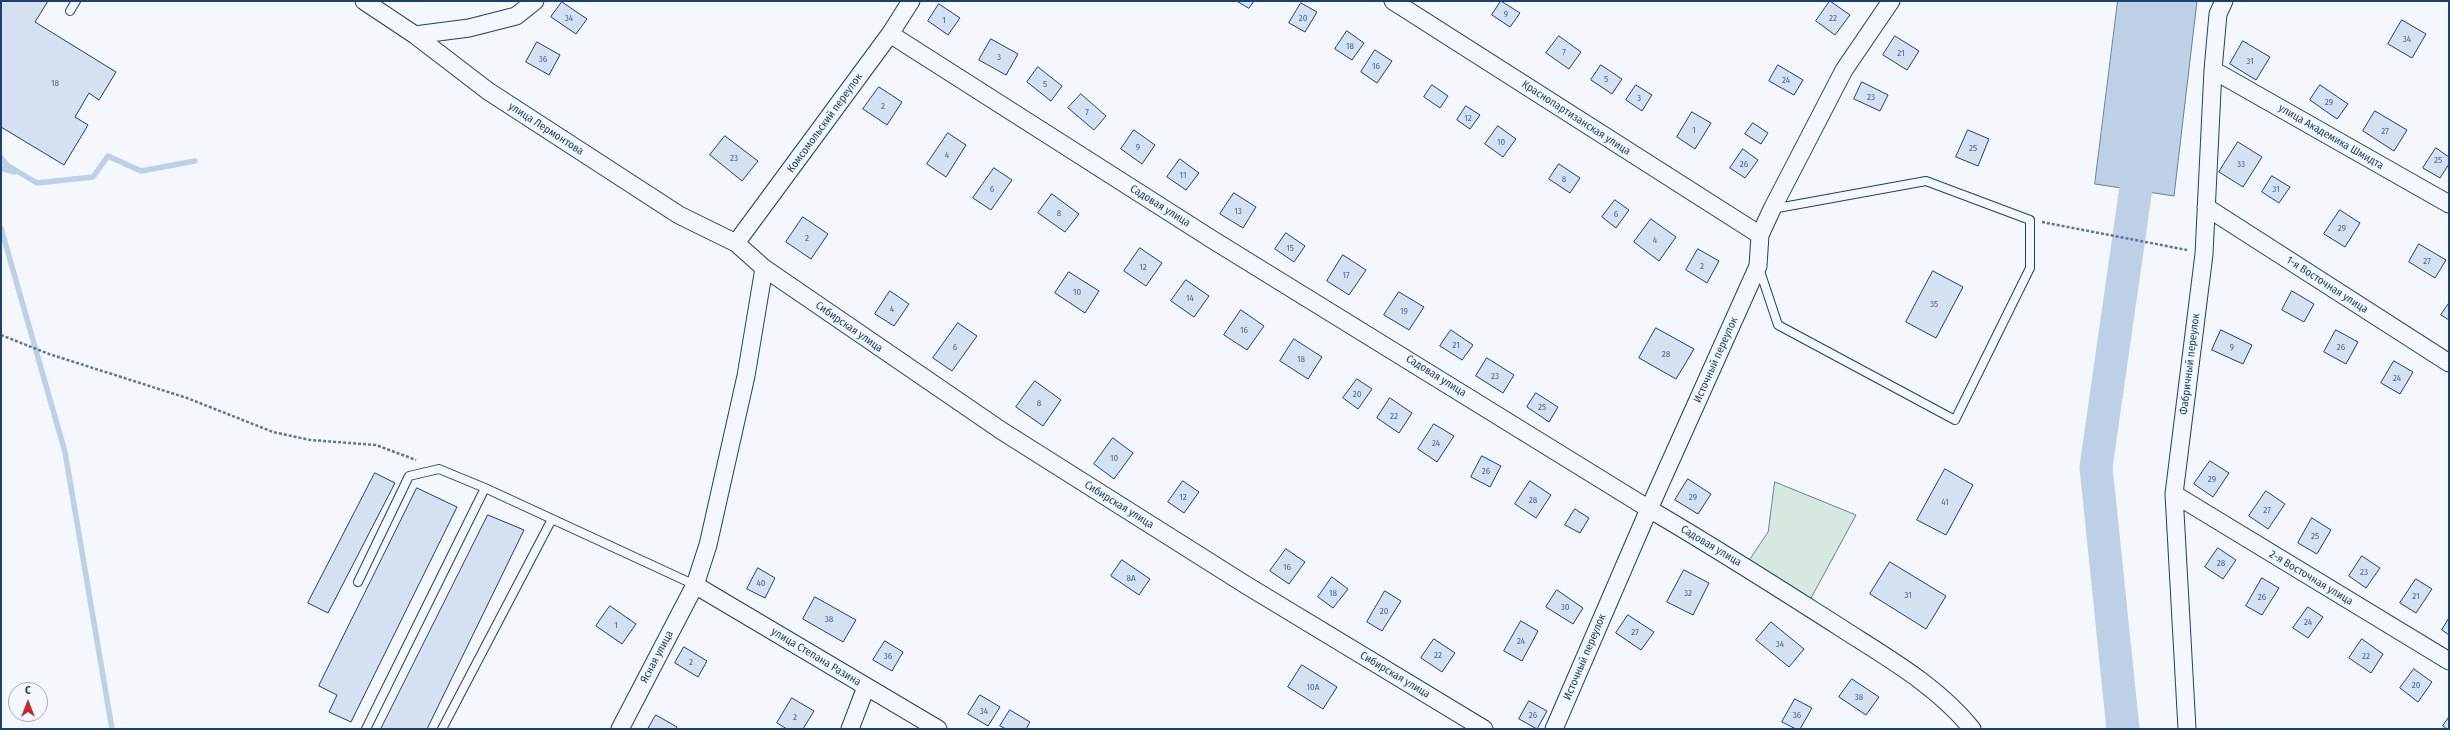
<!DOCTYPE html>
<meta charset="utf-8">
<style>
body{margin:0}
#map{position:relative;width:2450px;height:730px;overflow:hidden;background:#f4f7fb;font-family:"Fira Sans Condensed",sans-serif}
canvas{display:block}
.frame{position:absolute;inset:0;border:2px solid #1d3f73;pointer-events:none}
.north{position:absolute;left:8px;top:682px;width:40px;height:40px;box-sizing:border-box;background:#f4f7fb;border:1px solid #9eadc5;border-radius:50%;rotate:0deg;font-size:11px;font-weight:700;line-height:16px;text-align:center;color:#1d3f73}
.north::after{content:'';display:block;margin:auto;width:14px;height:18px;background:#c62828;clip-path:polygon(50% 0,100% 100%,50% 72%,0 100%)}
</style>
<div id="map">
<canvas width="2450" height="730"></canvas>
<div class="frame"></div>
<div class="north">С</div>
</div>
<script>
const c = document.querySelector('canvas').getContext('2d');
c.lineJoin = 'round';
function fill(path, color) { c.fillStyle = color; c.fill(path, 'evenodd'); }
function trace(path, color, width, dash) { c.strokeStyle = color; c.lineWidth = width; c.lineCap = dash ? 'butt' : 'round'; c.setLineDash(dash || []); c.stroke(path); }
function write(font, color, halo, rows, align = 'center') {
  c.font = font + ' "Fira Sans Condensed",sans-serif'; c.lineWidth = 3; c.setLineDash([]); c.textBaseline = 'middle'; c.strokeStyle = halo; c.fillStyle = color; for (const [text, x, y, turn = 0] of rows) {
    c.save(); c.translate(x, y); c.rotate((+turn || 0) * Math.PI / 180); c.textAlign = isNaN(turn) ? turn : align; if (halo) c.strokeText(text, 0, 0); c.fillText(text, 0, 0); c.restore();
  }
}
const green = new Path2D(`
 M1775 482 1856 515 1810 600 1748 562 1768 532Z`);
fill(green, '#d7e8df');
trace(green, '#687fa3', 1);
const water = new Path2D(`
 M2118 1H2197L2174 196 2095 184Z`);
fill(water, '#bed0e5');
trace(water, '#687fa3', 1);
trace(new Path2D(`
 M1 158 7 165 37 183 93 177 108 156 141 171 195 161
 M1 168 14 172
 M1 228 65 452 112 729`), '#bed0e5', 5.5);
trace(new Path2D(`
 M2123 729 2096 467 2142 146`), '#bed0e5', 33);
const building = new Path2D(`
 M1 1H48L35 22 116 72 99 100 89 93 75 117 88 125 64 165 1 127Z
 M1237 1H1254L1249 8Z
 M1501 1 1520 13 1510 27 1492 15Z
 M1830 1 1850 15 1835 35 1816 21Z
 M562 2 587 19 576 34 551 17Z
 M1301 3 1317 12 1305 32 1289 23Z
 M939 4 960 18 948 35 928 21Z
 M2402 20 2426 34 2412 58 2388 44Z
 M1347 31 1364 43 1352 60 1335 49Z
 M1559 36 1581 52 1569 69 1546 53Z
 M1895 36 1919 51 1907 70 1883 55Z
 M991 39 1018 54 1006 75 979 60Z
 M2243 41 2270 57 2256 80 2230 64Z
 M537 42 560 55 549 75 526 62Z
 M1375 50 1392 61 1377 83 1361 72Z
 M1601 65 1622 79 1612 94 1591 80Z
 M1778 65 1803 80 1794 95 1769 81Z
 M1038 67 1062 86 1051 101 1027 82Z
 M1862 82 1888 95 1880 111 1854 99Z
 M1432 85 1448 96 1440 108 1424 97Z
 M1636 85 1652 95 1642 111 1626 100Z
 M2320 85 2348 104 2337 119 2310 100Z
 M879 87 902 102 887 125 863 109Z
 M1081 94 1106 116 1094 130 1068 108Z
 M1466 106 1480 115 1470 129 1457 120Z
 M2375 111 2407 130 2394 151 2363 131Z
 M1692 112 1711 123 1695 149 1677 137Z
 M1753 123 1768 133 1761 144 1745 134Z
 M1498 126 1516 139 1503 157 1485 144Z
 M1134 130 1155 145 1142 164 1121 149Z
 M1968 130 1989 139 1978 166 1956 157Z
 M948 133 966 145 946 177 927 164Z
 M725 136 758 161 742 181 710 155Z
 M2238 142 2262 157 2243 187 2219 172Z
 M2436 148 2449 157V164L2440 178 2423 168Z
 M1743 149 1758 160 1745 178 1730 168Z
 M1180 159 1199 173 1186 190 1167 177Z
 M1559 164 1580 178 1570 193 1549 179Z
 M994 168 1012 180 991 210 973 198Z
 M2272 176 2290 187 2279 203 2262 192Z
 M1234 193 1256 207 1243 228 1220 214Z
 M1052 194 1079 214 1065 232 1038 213Z
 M1615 200 1629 210 1616 228 1602 217Z
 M2340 210 2360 223 2345 247 2324 234Z
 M803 217 828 234 811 259 786 242Z
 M1651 219 1676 237 1659 261 1634 242Z
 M1286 233 1305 246 1294 262 1275 249Z
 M2419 244 2446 260 2435 278 2409 262Z
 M1140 248 1162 263 1146 286 1124 271Z
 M1698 249 1719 261 1707 283 1686 270Z
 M1343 255 1366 270 1349 295 1327 281Z
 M1933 271 1963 287 1936 338 1906 322Z
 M1069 272 1099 291 1085 313 1055 293Z
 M1186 280 1209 296 1194 317 1171 301Z
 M890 291 909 304 894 326 875 314Z
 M2292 291 2314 304 2304 322 2282 310Z
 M1399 292 1424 307 1409 330 1384 315Z
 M2449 303V320L2441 315Z
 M1241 310 1264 326 1247 350 1224 335Z
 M958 323 977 336 952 371 933 358Z
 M1656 328 1694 349 1676 379 1639 358Z
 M1451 330 1473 345 1462 360 1440 346Z
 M2221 330 2252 345 2243 364 2212 350Z
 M2336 330 2358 342 2346 364 2324 352Z
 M1294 339 1322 357 1308 379 1280 361Z
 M1487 358 1514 375 1503 393 1476 376Z
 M2394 361 2413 372 2400 394 2381 383Z
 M1357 379 1372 389 1358 409 1343 398Z
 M1035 381 1061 400 1043 426 1016 407Z
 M1536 393 1558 407 1549 422 1527 407Z
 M1390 398 1412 413 1399 433 1377 418Z
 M1434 424 1454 436 1437 462 1418 449Z
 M1113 438 1133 453 1114 479 1094 464Z
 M1482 456 1501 466 1490 487 1471 477Z
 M2210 461 2229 473 2213 497 2194 484Z
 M1945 469 1973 485 1946 535 1917 520Z
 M375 473 395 483 328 613 308 603Z
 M1688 479 1711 494 1698 514 1675 500Z
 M1183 481 1199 492 1184 513 1168 502Z
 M1530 481 1551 495 1536 518 1515 504Z
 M417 488 457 507 351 722 329 712 337 695 319 686Z
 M2266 491 2285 504 2268 529 2249 516Z
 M1575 509 1589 518 1580 533 1565 525Z
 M488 515 524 530 427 729H381Z
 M2312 518 2331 530 2317 554 2298 543Z
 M2218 548 2236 560 2223 579 2205 567Z
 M1286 549 1305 562 1289 584 1270 571Z
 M2362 556 2380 568 2366 588 2349 576Z
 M1122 560 1150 579 1139 595 1111 576Z
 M1890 562 1946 596 1926 629 1870 594Z
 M758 568 775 578 765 598 747 589Z
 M1684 570 1709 583 1693 615 1667 602Z
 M1332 577 1348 589 1333 608 1318 597Z
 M2262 578 2279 588 2262 615 2246 606Z
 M2416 579 2432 589 2416 613 2400 603Z
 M1557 590 1583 608 1573 624 1546 607Z
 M1385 591 1401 601 1382 631 1367 622Z
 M815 597 856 620 843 642 803 619Z
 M610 606 636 624 622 644 596 626Z
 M2308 607 2323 617 2308 638 2293 628Z
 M1628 615 1654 632 1641 650 1616 633Z
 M2449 618V635L2442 630Z
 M1521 621 1538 631 1522 661 1504 651Z
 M1771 622 1804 649 1789 667 1756 640Z
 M1434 639 1455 653 1442 672 1421 658Z
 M2362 639 2383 654 2371 673 2349 658Z
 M885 641 903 652 892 671 873 660Z
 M684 647 707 661 698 677 675 663Z
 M1302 665 1337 687 1323 709 1288 687Z
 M2414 669 2432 682 2418 702 2400 688Z
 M1852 679 1879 697 1866 715 1839 697Z
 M980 695 1000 707 988 726 968 714Z
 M792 698 814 711 803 729H787L777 723Z
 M1795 699 1812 708 1800 729H1796L1782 722Z
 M1529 701 1547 711 1537 729 1519 719Z
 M1010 710 1030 722 1026 729H1006L1000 726Z
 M656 715 677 727 676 729H648Z
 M2449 717V729H2447L2443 726Z`);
fill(building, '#d5e0f0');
trace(building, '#1d3f73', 1);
const lane = new Path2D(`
 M70 11 76 1
 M1759 268 1778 325 1955 420 2030 268V220L1926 181 1772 209
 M358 582 409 476 439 469 485 488 695 585
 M366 729 485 488
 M442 729 552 519`);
const street = new Path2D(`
 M364 1 415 35 488 91 679 215 736 243 764 268 746 376 708 545 695 585 620 729
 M1393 1 1760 235
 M890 34 1213 240 1649 509C1713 546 1775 586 1838 626 1884 656 1937 685 1972 729
 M415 35 469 28 516 16 535 1
 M2213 70 2449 204
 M2206 207 2449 363
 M736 243 890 34 911 1
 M764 268 1002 431 1246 585 1484 729
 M2174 494 2449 661
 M695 585 938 729
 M850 729 866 687
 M1554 729 1649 509 1758 266 1760 235 1772 209 1844 70 1891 1
 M2187 729 2174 494 2204 254 2213 70 2218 14 2224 1`);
trace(lane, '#1d3f73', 10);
trace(street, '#1d3f73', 19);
trace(new Path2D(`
 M2042 222 2187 250
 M1 335 49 354 187 398 273 432 310 440 376 445 416 460`), '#5e769c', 2.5, [3, 2]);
trace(lane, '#f4f7fb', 8);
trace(street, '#f4f7fb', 17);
write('9px', '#4b6792', null, [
 ["9",1506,14],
 ["34",569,18],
 ["20",1303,18],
 ["22",1833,18],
 ["1",944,20],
 ["34",2407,39],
 ["18",1350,46],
 ["7",1564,52],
 ["21",1901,53],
 ["3",999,57],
 ["36",543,59],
 ["31",2250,61],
 ["16",1376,66],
 ["5",1606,79],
 ["24",1786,80],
 ["18",55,83],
 ["5",1045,84],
 ["23",1871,97],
 ["3",1639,98],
 ["29",2329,102],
 ["2",883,106],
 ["7",1087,112],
 ["12",1468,118],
 ["1",1694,130],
 ["27",2385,131],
 ["10",1501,142],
 ["9",1138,147],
 ["25",1973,148],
 ["4",947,155],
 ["23",734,158],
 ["25",2438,160],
 ["26",1744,164],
 ["33",2241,164],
 ["11",1183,175],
 ["8",1564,179],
 ["6",992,189],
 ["31",2276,189],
 ["13",1238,211],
 ["8",1059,213],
 ["6",1616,214],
 ["29",2342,228],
 ["2",807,238],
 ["4",1655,240],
 ["15",1290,248],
 ["27",2427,261],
 ["2",1702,266],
 ["12",1143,267],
 ["17",1346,275],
 ["10",1077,292],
 ["14",1190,298],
 ["35",1934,304],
 ["4",892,309],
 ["19",1404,311],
 ["16",1244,330],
 ["21",1456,345],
 ["6",955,347],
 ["9",2232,347],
 ["26",2341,347],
 ["28",1666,354],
 ["18",1301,359],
 ["23",1495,376],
 ["24",2397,378],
 ["20",1357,394],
 ["8",1039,403],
 ["25",1542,407],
 ["22",1394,416],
 ["24",1436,443],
 ["10",1114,458],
 ["26",1486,471],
 ["29",2212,479],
 ["12",1183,497],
 ["29",1693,497],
 ["28",1533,500],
 ["41",1945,502],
 ["27",2267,510],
 ["25",2315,536],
 ["28",2221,563],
 ["16",1287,567],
 ["23",2364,572],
 ["8А",1131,578],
 ["40",761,583],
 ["18",1333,593],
 ["32",1688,593],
 ["31",1908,595],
 ["21",2416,596],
 ["26",2262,597],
 ["30",1565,607],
 ["20",1384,611],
 ["38",829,619],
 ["24",2308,622],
 ["1",616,625],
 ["27",1635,632],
 ["24",1521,641],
 ["34",1780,644],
 ["22",1438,655],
 ["36",888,656],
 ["22",2366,656],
 ["2",691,662],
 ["20",2416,685],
 ["10А",1313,687],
 ["38",1859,697],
 ["34",984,711],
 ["26",1533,715],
 ["36",1797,715],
 ["2",795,717]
]);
write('11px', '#1d3f73', '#f4f7fb', [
 ["Краснопартизанская улица",1576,118,33],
 ["Комсомольский переулок",825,123,-54],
 ["улица Лермонтова",546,129,33],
 ["улица Академика Шмидта",2331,137,30],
 ["Садовая улица",1160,206,32],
 ["1-я Восточная улица",2327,285,33],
 ["Сибирская улица",849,327,35],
 ["Источный переулок",1716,360,-66],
 ["Фабричный переулок",2190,364,-83],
 ["Садовая улица",1436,376,32],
 ["Сибирская улица",1119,505,32],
 ["Садовая улица",1711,546,31],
 ["2-я Восточная улица",2311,578,31],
 ["Ясная улица",657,657,-62],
 ["улица Степана Разина",816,657,31],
 ["Источный переулок",1585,657,-67],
 ["Сибирская улица",1395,675,31]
]);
</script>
